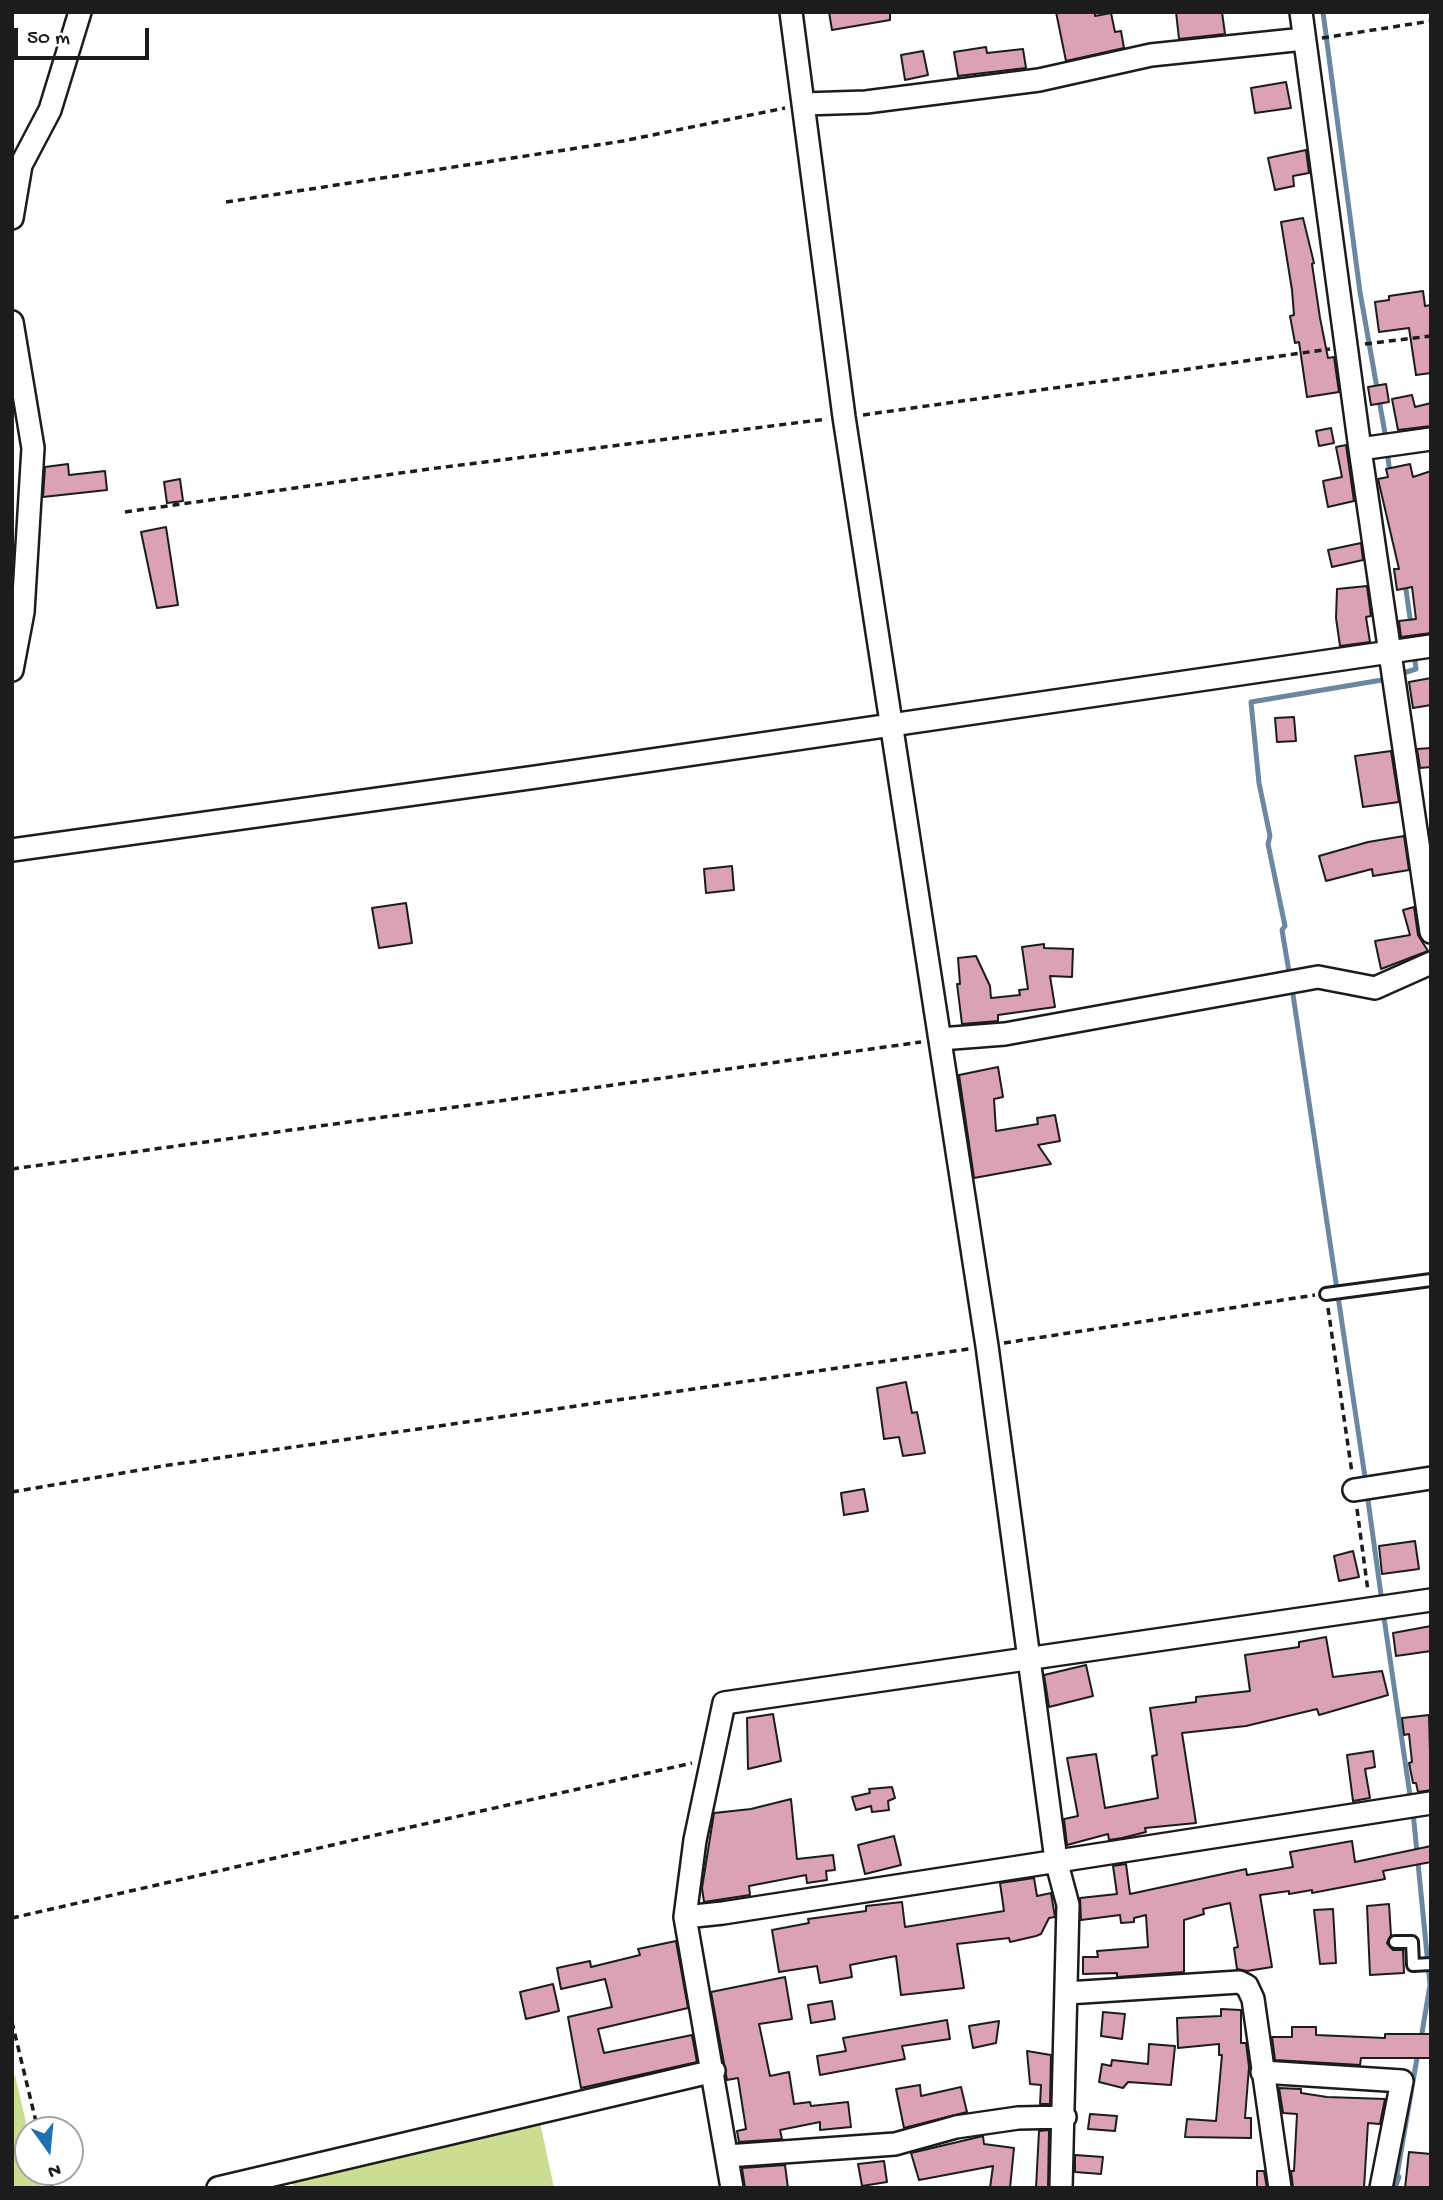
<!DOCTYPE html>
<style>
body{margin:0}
#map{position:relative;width:1443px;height:2200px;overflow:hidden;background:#fff;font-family:"Gochi Hand",sans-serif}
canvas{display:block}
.frame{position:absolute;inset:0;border:14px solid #1c1c1c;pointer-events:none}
.north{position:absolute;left:14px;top:2116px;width:70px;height:70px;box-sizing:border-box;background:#fff;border:2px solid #a4a4a4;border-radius:50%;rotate:165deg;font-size:19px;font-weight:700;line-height:28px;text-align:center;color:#1c1c1c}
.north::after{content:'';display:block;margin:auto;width:24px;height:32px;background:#1f6fb2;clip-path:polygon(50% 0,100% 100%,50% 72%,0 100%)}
.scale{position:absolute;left:14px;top:28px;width:135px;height:32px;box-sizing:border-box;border:4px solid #1c1c1c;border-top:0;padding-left:9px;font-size:21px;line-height:24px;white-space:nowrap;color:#1c1c1c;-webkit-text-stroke:5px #fff;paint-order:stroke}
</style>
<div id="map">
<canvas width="1443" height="2200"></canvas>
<div class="frame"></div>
<div class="north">N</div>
<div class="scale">50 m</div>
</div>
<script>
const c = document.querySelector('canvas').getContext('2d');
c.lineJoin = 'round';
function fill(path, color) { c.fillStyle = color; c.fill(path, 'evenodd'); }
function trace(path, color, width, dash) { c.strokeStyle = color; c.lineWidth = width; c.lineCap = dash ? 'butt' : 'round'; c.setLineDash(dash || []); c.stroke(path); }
fill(new Path2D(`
 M15 2075 28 2131V2172H38L41 2188H12V2076Z
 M540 2122 554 2188H293L292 2181Z`), '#cadd91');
trace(new Path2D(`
 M1323 12 1360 292 1386 439
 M1387 449 1390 474
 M1405 583 1411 625
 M1397 675 1416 669 1414 652
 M1290 978 1282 930 1285 926 1268 844 1270 836 1259 783 1251 702 1388 679
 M1292 988 1366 1484
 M1367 1493 1382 1602
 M1383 1611 1411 1802
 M1413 1812 1430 1985 1421 2039
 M1395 2188 1399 2177 1397 2175 1418 2052`), '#6b88a2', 5);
const building = new Path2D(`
 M829 12H890V20L832 30Z
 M1056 12H1095V16L1111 13 1115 32 1121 31 1124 48 1066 61Z
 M1176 12H1222L1225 34 1179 39Z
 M986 47 987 53 1023 49 1026 68 958 76 954 52Z
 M923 51 928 75 905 80 901 55Z
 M1286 82 1291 108 1255 113 1251 88Z
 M1306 150 1309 173 1293 176 1294 186 1275 190 1268 158Z
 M1303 218 1314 263 1312 264 1320 318 1328 358 1334 357 1339 392 1307 397 1299 342 1295 343 1290 316 1294 315 1292 290 1281 222Z
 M1423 291 1425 306 1431 305V373L1416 375 1409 328 1379 332 1375 302 1389 300V296Z
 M1386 384 1389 402 1371 405 1368 387Z
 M1412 395 1415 407 1431 403V426L1398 430 1392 399Z
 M1331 428 1334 443 1319 446 1316 431Z
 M1346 445 1354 501 1328 507 1323 481 1342 477 1336 447Z
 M68 464 69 475 105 471 107 490 43 497 45 467Z
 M1410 464 1413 477 1431 471V633L1401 637 1399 621 1416 619 1412 587 1397 590 1394 569H1399L1378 479 1388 477 1386 469Z
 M180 479 183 501 167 503 164 482Z
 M166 527 178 605 157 608 141 532Z
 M1361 543 1363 560 1332 567 1328 550Z
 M1367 586 1371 616 1366 617 1370 642 1340 646 1336 618 1337 589Z
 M1431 678V705L1413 708 1409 682Z
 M1294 717 1296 741 1277 742 1275 718Z
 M1431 748V767L1420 768 1417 749Z
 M1391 751 1399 802 1363 807 1355 756Z
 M1404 836 1409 870 1373 876 1372 869 1326 881 1319 856 1368 842Z
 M732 866 734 890 706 893 704 869Z
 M406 903 412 943 379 948 372 908Z
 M1414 907 1418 935 1428 951 1381 969 1375 941 1410 935 1403 910Z
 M1044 944V948L1073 949 1072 977 1050 976 1055 1007 998 1015V1021L962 1024 957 984H960L958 958 976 956 990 986 991 998 1020 995 1019 990 1028 989 1022 947Z
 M998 1067 1003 1097 994 1099 996 1131 1038 1124 1037 1118 1055 1115 1060 1141 1038 1145 1051 1164 974 1178 959 1075Z
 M906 1382 912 1413 917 1412 925 1453 903 1456 899 1437 884 1439 877 1388Z
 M864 1489 868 1511 844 1515 841 1493Z
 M1415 1541 1419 1569 1382 1574 1379 1546Z
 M1353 1551 1359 1577 1339 1581 1334 1556Z
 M1431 1626V1651L1396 1656 1393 1633Z
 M1326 1637 1333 1677 1382 1671 1388 1695 1319 1715 1317 1709 1246 1726 1182 1733 1196 1823 1145 1828 1146 1832 1122 1838 1109 1840 1108 1834 1067 1845 1064 1819 1078 1816 1067 1758 1096 1754 1105 1808 1158 1798 1152 1756 1157 1755 1150 1708 1196 1702V1697L1250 1691 1245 1655 1299 1647V1642Z
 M1086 1665 1093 1696 1049 1707 1044 1675Z
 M773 1714 781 1761 748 1769 747 1718Z
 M1429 1715 1431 1790 1418 1792 1416 1783H1413L1409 1763 1412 1762 1409 1734 1404 1735 1402 1718Z
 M1373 1751 1375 1767 1365 1769 1370 1798 1353 1801 1347 1755Z
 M892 1787 895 1798 888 1801 889 1810 872 1812 871 1806 856 1810 852 1797 870 1793 869 1789Z
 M791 1799 797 1859 833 1855 835 1870 826 1871 827 1880 807 1883 806 1875 749 1886 750 1895 704 1902 702 1888 714 1813 751 1809Z
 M894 1836 901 1865 865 1874 858 1845Z
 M1352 1841 1355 1862 1431 1846V1862L1383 1871 1385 1879 1312 1893V1890L1289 1894V1891L1260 1895 1272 1967 1247 1971 1237 1969 1234 1948 1238 1947 1230 1903 1203 1909 1204 1914 1184 1920V1972L1117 1977V1973L1083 1974V1957H1098L1097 1951 1148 1947 1146 1915 1134 1918V1922L1121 1923 1120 1915 1081 1920 1080 1898 1117 1894 1113 1866 1126 1864 1130 1894 1246 1869 1247 1875 1293 1867 1290 1852Z
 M1034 1878 1037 1896 1051 1893 1055 1917 1049 1918 1041 1934 1036 1936 1010 1942 1009 1938 957 1944 964 1988 901 1995 896 1956 850 1965 852 1977 820 1983 817 1966 779 1972 772 1930 809 1923 808 1919 866 1911V1906L902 1902 905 1927 1004 1911 1000 1883Z
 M1389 1904 1391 1935 1387 1943 1393 1950H1403L1404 1973 1370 1975 1367 1906Z
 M1333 1909 1336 1963 1320 1964 1314 1910Z
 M676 1941 688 2008 598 2029 604 2053 692 2035 697 2062 581 2088 568 2017 612 2007 605 1979 561 1989 557 1968 590 1961 591 1967 640 1955 638 1949Z
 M785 1977 792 2019 759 2024 770 2076 789 2072 794 2104 810 2102 811 2106 848 2102 851 2127 820 2130V2122L780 2130 782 2139 739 2142 737 2131 746 2129 738 2078 727 2080 711 1992Z
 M553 1984 559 2011 526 2019 520 1992Z
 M832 2001 835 2019 811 2023 808 2005Z
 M1221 2009 1241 2010V2043H1246L1249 2067 1245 2118H1251V2138L1185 2137 1187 2119 1216 2121 1222 2055H1219V2044L1178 2048 1177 2018 1221 2016Z
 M1103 2012 1125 2014 1122 2039 1101 2036Z
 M947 2020 950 2039 902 2046 905 2059 820 2075 817 2056 846 2051 843 2038Z
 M999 2021 996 2043 973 2048 969 2026Z
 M1292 2027H1316V2035L1385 2038V2034H1431V2058H1361L1360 2065 1275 2060 1272 2037H1292Z
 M1149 2044 1175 2046 1171 2085 1128 2082 1123 2088 1099 2082 1102 2064 1111 2066 1112 2060 1148 2064Z
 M1027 2051 1051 2055 1050 2104H1040L1041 2085 1030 2084Z
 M920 2085 921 2096 961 2087 967 2112 904 2128 896 2089Z
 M1279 2088 1301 2089V2093L1327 2097 1385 2099 1380 2124 1368 2123 1364 2188H1293L1291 2171H1294L1297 2114 1283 2113Z
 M1090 2114 1117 2116 1115 2131 1088 2129Z
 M1049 2130 1048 2188H1036L1039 2131Z
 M983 2136 984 2144 1014 2148 1010 2188H990L993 2166 919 2180 911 2153Z
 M1409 2152 1431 2154V2188H1405Z
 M1075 2155 1103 2157 1101 2174 1075 2172Z
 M884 2161 887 2182 862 2186 858 2164Z
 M785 2165 788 2188H745L742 2168Z
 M1257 2171H1264L1267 2188H1257Z`);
fill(building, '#daa2b3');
trace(building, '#1c1c1c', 2);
const service = new Path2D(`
 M1326 1294 1431 1280
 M1395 1942H1412L1413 1965 1431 1964`);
const minor = new Path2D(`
 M791 12 844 417 987 1346 1056 1860 1068 1905 1061 2188
 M1301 12 1360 449 1431 932
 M804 104 866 102 1039 80 1151 55 1304 39
 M12 218 21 165 50 110 80 12
 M12 322 33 448 23 612 12 670
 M1360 449 1431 439
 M12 850 536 777 1431 646
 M940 1039 1005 1034 1318 977 1375 988 1431 963
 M1354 1490 1431 1478
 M685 1917 723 1913 1431 1803
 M1067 1993 1239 1982 1247 1986 1253 1999 1280 2188
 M1262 2072 1402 2081 1381 2188
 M727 2156 895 2144 956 2127 1018 2118 1065 2117
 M218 2188 714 2071
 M732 2188 685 1917 695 1840 724 1703 1431 1600`);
trace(service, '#1c1c1c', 16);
trace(minor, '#1c1c1c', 26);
trace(new Path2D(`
 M1322 38 1431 21
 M226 202 623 141 785 108
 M1365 344 1431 336
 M863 415 1330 349
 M125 512 429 469 827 419
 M12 1169 921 1042
 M1328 1308 1352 1473
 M1004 1343 1315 1295
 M12 1492 163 1466 969 1349
 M1357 1509 1368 1591
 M12 1918 692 1763
 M12 2022 38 2130
 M49 2172 52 2188`), '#1c1c1c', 3.5, [7, 5]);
trace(service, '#fff', 10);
trace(minor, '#fff', 21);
</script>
